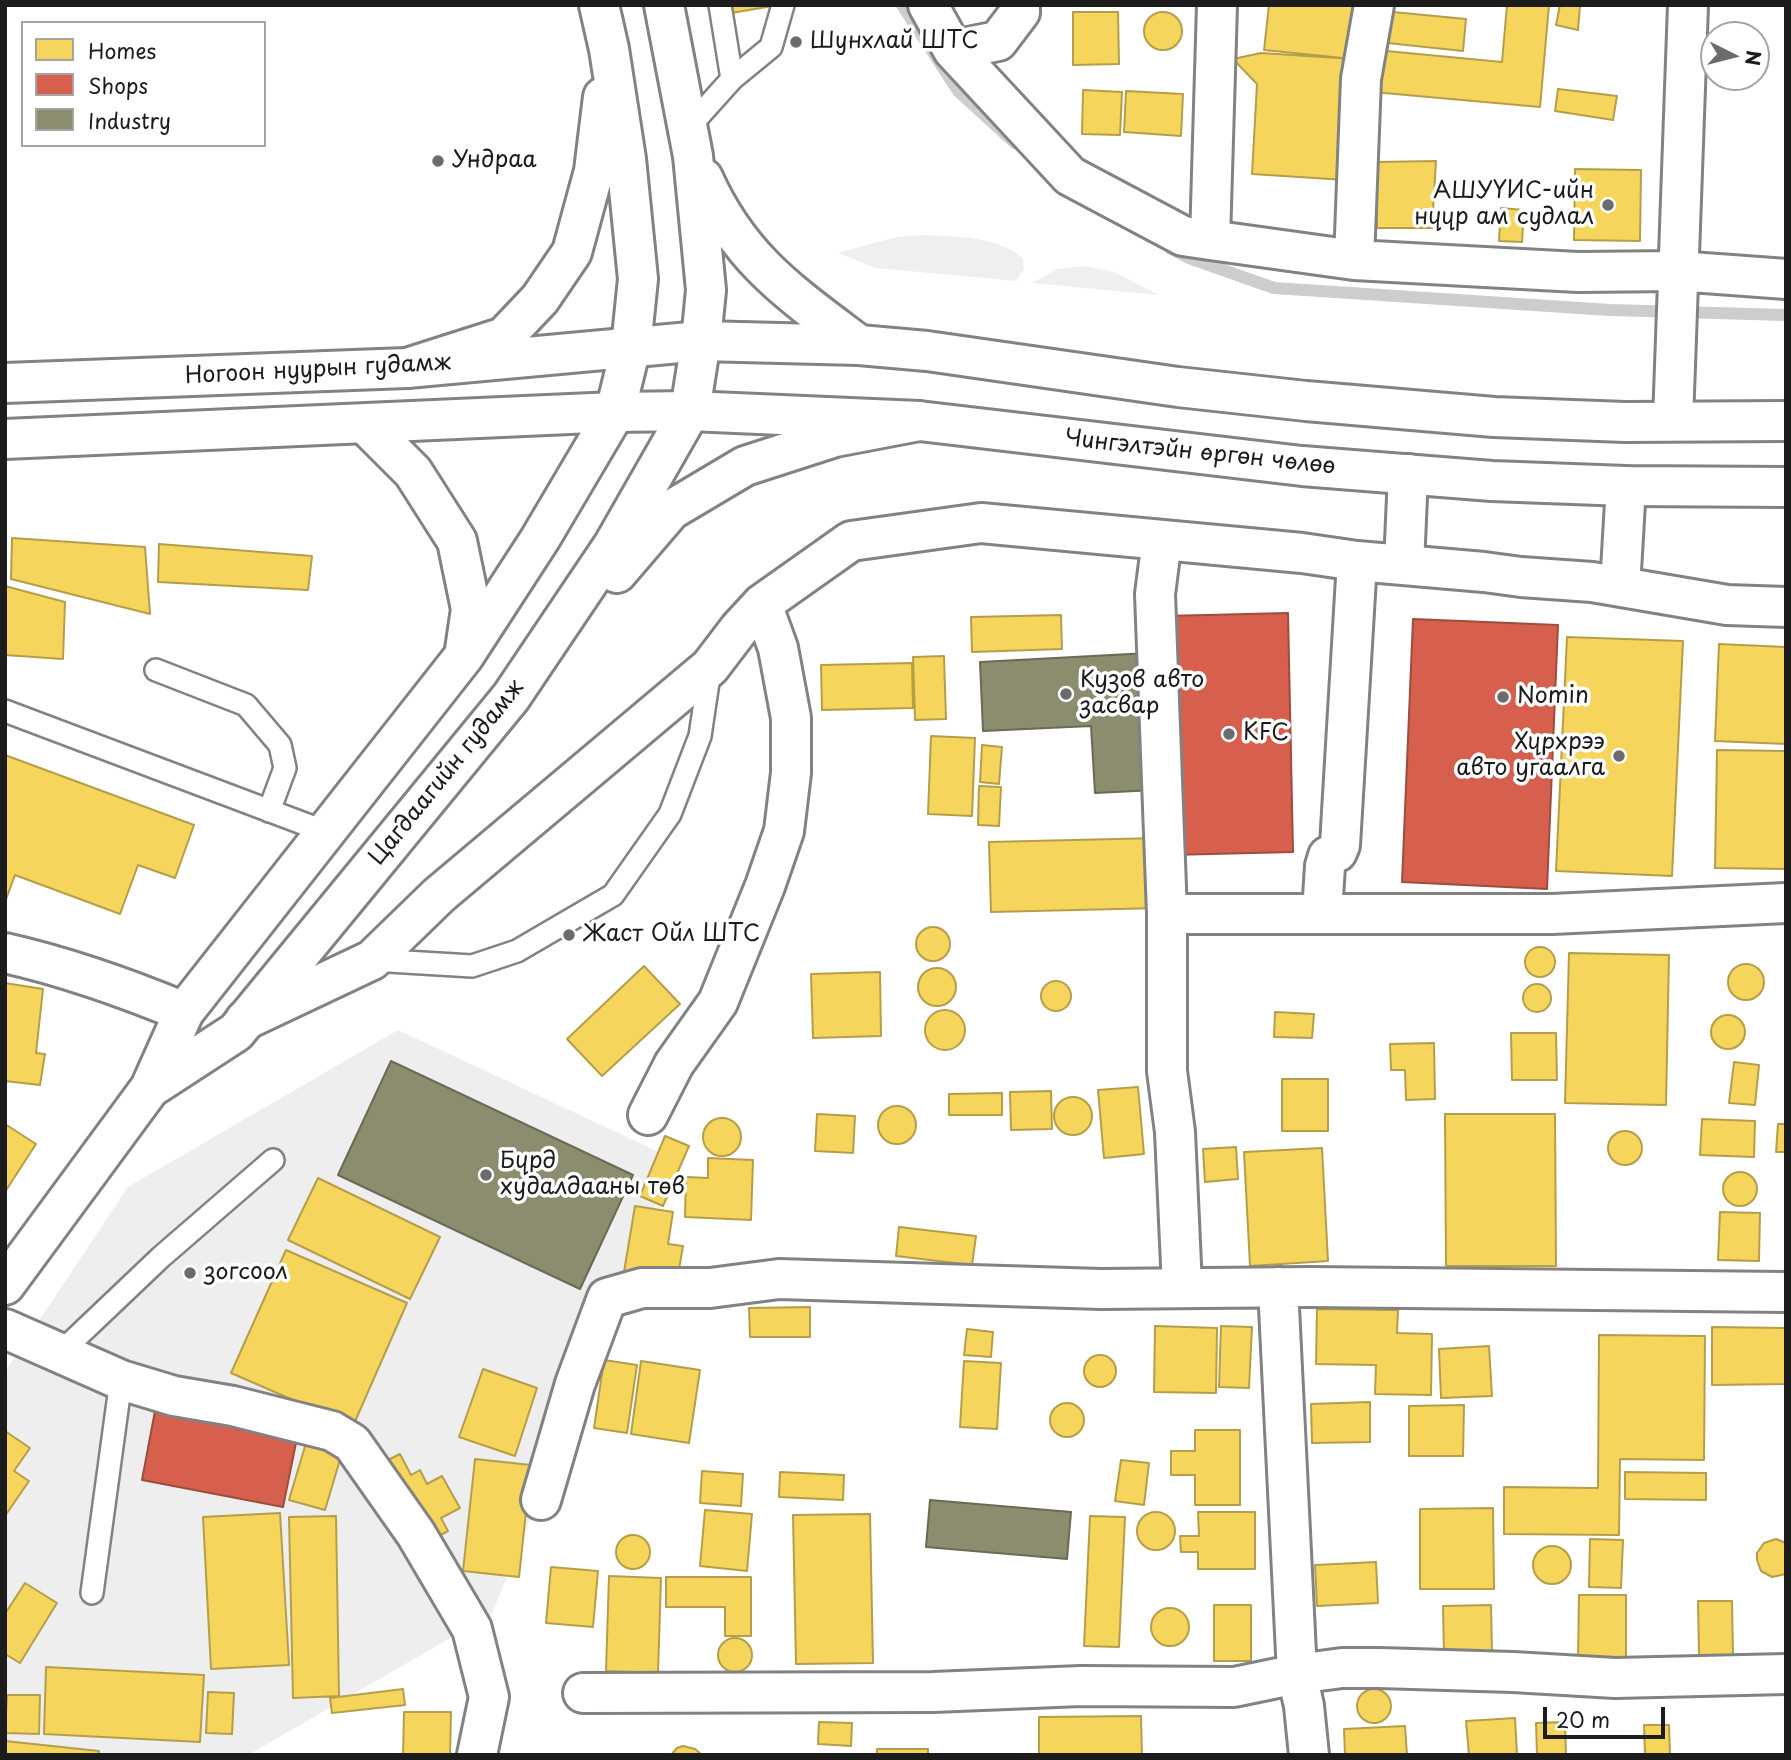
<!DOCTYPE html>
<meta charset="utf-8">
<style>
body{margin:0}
#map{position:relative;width:1791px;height:1760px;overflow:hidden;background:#fff;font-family:"Playpen Sans",sans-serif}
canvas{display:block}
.frame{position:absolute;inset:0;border:7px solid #1c1c1c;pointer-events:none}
.legend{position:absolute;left:21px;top:21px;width:245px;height:126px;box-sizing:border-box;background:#fff;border:2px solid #a4a4a4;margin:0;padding:9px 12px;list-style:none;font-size:21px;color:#1c1c1c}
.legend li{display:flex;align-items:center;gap:14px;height:35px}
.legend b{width:35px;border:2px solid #a4a4a4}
.north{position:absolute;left:1700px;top:21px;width:70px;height:70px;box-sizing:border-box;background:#fff;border:2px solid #a4a4a4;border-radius:50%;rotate:96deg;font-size:19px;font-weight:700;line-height:28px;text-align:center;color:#1c1c1c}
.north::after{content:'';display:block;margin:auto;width:24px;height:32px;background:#6b6b6b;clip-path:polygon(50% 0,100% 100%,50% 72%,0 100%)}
.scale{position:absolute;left:1543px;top:1707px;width:122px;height:32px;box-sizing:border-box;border:4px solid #1c1c1c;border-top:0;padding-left:9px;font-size:21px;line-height:24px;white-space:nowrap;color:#1c1c1c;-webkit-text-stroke:5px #fff;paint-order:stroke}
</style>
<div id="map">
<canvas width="1791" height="1760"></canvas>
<div class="frame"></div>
<ul class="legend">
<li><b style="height:19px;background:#f6d55c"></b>Homes</li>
<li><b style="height:19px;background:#d6604d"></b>Shops</li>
<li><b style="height:19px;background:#8c8c6e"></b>Industry</li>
</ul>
<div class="north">N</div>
<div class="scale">20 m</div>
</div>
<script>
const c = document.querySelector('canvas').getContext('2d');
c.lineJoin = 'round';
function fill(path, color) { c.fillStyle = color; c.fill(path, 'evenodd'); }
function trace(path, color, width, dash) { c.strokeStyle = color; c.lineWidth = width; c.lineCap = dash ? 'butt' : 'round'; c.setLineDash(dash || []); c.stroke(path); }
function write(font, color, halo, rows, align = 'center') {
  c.font = font + ' "Playpen Sans",sans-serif'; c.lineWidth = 7; c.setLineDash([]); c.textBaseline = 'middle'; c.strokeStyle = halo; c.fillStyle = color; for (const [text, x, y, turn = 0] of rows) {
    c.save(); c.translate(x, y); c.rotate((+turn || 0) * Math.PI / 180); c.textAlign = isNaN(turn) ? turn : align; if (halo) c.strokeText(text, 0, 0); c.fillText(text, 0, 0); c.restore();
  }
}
fill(new Path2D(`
 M398 1030 674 1159 492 1614 248 1755H5V1372L128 1187Z`), '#eee');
fill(new Path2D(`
 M924 235C957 237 998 235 1023 259L1024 269 1016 281 876 268 838 253 896 237Z
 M1084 266 1114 272 1159 295 1032 283 1058 269Z`), '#efefef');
const homes = new Path2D(`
 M724 5H778L726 14Z
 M1269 5 1359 6 1353 59 1264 50Z
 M1507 5H1549L1540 107 1373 92 1376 50 1502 62Z
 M1560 5H1580L1578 30 1556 25Z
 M1073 12H1118L1119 64 1073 65Z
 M1393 12 1466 19 1463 51 1378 42Z
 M1144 31a19 19 0 1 1 38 0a19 19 0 1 1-38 0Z
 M1261 53 1353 59 1346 180 1252 174 1257 84 1233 59Z
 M1558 89 1617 96 1613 120 1555 111Z
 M1083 90 1122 92 1120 135 1082 134Z
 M1126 91 1183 94 1181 136 1124 132Z
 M1436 161 1432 228H1377L1376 162Z
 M1575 169 1641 170 1640 241 1574 240Z
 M1501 208 1524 210 1522 242 1499 241Z
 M12 538 145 547 150 614 11 579Z
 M159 544 312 556 308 590 158 582Z
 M5 586 65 602 63 659 5 655Z
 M1061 615 1062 649 972 652 971 617Z
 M1567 637 1683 641 1672 876 1556 871Z
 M1719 644 1786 647V744L1715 741Z
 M944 656 946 719 915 720 913 657Z
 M912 663 913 708 822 710 821 665Z
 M931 736 975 738 972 816 928 814Z
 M982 745 1002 747 999 784 980 782Z
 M1717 750 1786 751V869L1715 868Z
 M5 755 194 825 175 878 138 865 120 914 15 875 5 902Z
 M979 786 1001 787 999 826 978 825Z
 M1158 838 1161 908 991 912 989 842Z
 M916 944a17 17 0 1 1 34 0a17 17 0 1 1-34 0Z
 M1525 962a15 15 0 1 1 30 0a15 15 0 1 1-30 0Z
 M1569 953 1669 955 1666 1105 1565 1103Z
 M1728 982a18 18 0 1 1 36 0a18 18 0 1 1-36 0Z
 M644 966 680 1004 602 1076 567 1039Z
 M918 987a19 19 0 1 1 38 0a19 19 0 1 1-38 0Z
 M880 972 881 1036 813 1038 811 974Z
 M1041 996a15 15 0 1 1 30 0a15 15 0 1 1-30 0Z
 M5 983 43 989 36 1053 45 1054 40 1085 5 1081Z
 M1523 998a14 14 0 1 1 28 0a14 14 0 1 1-28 0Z
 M925 1030a20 20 0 1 1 40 0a20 20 0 1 1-40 0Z
 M1275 1012 1314 1014 1312 1038 1274 1037Z
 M1711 1032a17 17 0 1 1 34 0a17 17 0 1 1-34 0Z
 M1511 1033H1556L1557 1080H1512Z
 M1434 1043 1435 1099 1406 1100 1405 1070H1391L1390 1044Z
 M1734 1062 1759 1065 1755 1105 1729 1103Z
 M1282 1079H1328V1131H1282Z
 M1138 1087 1144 1154 1104 1158 1098 1090Z
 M1051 1091 1052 1129 1011 1130 1010 1092Z
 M1002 1093V1115H949V1094Z
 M1054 1116a19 19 0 1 1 38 0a19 19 0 1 1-38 0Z
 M878 1125a19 19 0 1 1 38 0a19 19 0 1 1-38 0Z
 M817 1114 855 1116 853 1153 815 1151Z
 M1445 1114H1555L1556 1266H1446Z
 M703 1137a19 19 0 1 1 38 0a19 19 0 1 1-38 0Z
 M1702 1119 1755 1121 1754 1157 1700 1155Z
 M5 1124 36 1144 5 1192Z
 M1778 1124H1786V1152H1776Z
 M1608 1148a17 17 0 1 1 34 0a17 17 0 1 1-34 0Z
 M665 1136 689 1146 663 1206 640 1196Z
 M1236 1147 1238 1179 1205 1182 1203 1149Z
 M1322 1148 1328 1261 1250 1266 1244 1152Z
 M708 1158 753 1160 751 1220 685 1217 686 1177 708 1178Z
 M1723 1189a17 17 0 1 1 34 0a17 17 0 1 1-34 0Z
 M318 1178 440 1237 410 1299 288 1240Z
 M635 1206 673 1212 668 1244 683 1246 677 1281 624 1272Z
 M1720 1212 1760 1213 1759 1261 1718 1260Z
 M899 1227 976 1236 972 1265 896 1256Z
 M286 1250 407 1303 353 1426 231 1373Z
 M810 1307V1337H750L749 1308Z
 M1317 1309 1398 1310 1397 1333 1432 1334 1431 1395 1375 1394 1376 1365 1316 1364Z
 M1155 1326 1217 1328 1216 1393 1154 1392Z
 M1221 1326 1252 1327 1249 1388 1219 1387Z
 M1712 1327 1786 1328V1384L1712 1385Z
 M967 1329 993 1332 991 1357 964 1355Z
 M1599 1335 1705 1336 1704 1460 1620 1459 1619 1535 1504 1534V1487L1598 1488Z
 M1489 1346 1492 1396 1441 1398 1439 1349Z
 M1084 1371a16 16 0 1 1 32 0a16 16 0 1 1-32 0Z
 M604 1360 637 1365 627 1433 594 1428Z
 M641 1361 700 1370 689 1443 631 1434Z
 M964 1361 1001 1363 997 1429 960 1427Z
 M483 1369 537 1388 515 1456 459 1437Z
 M1370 1402V1442L1312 1443 1311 1404Z
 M1050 1420a17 17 0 1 1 34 0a17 17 0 1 1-34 0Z
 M1464 1405 1463 1456H1409V1406Z
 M1195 1430H1240V1505H1195V1475H1171V1451H1195Z
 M5 1431 30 1448 14 1471 29 1481 5 1516Z
 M306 1443 342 1453 325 1510 289 1500Z
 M400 1454 411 1475 420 1470 427 1484 442 1476 460 1508 441 1518 448 1531 435 1538 450 1573 388 1460Z
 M475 1459 531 1465 519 1577 463 1571Z
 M1121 1460 1149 1463 1144 1505 1115 1501Z
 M702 1471 743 1474 741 1506 700 1503Z
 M780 1472 844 1475 843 1500 779 1497Z
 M1625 1472 1706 1473V1500L1625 1499Z
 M1493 1508 1494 1589H1420V1509Z
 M705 1510 752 1514 747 1571 700 1566Z
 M1198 1512H1255V1569H1198V1552H1181L1180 1536H1199Z
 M1137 1531a19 19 0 1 1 38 0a19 19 0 1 1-38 0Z
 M280 1513 289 1665 211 1669 203 1517Z
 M870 1514 873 1663 796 1664 793 1515Z
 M336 1516 339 1696 293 1698 289 1517Z
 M1090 1516 1125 1517 1119 1647 1084 1646Z
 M616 1552a17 17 0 1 1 34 0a17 17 0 1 1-34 0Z
 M1590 1539 1623 1540 1621 1588 1589 1587Z
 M1776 1539 1786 1543V1574L1772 1577 1761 1571 1757 1560V1553L1764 1543Z
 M1533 1565a19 19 0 1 1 38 0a19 19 0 1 1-38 0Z
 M1376 1562 1378 1603 1317 1606 1315 1565Z
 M551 1567 598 1571 593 1627 546 1623Z
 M609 1576 661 1578 658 1673 606 1671Z
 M666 1577H751V1636H725V1607H666Z
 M25 1583 57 1603 20 1663 5 1654V1614Z
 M1579 1595H1626V1662L1578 1661Z
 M1698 1601H1732L1733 1656H1699Z
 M1214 1605H1251V1661H1214Z
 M1491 1605 1492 1654 1444 1655 1443 1606Z
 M1151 1627a19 19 0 1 1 38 0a19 19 0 1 1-38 0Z
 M718 1655a17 17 0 1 1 34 0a17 17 0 1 1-34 0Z
 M46 1667 204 1675 200 1742 44 1734Z
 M403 1689 405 1705 332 1713 330 1698Z
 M1357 1706a17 17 0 1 1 34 0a17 17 0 1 1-34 0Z
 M208 1692 234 1693 232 1734 206 1733Z
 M7 1695H40L39 1734 5 1733Z
 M404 1712H451L450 1755H403Z
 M1141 1716 1142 1755H1039V1717Z
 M1515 1718 1517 1755H1469L1466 1721Z
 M819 1722 852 1723 851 1746 818 1744Z
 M1565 1722 1566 1755H1537L1536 1723Z
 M1644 1725H1669L1670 1755H1645Z
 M1405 1726 1407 1755H1345L1344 1729Z
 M5 1741 99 1751 98 1755H5Z
 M683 1746 695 1749 702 1755H671L677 1748Z
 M877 1749H928V1755H877Z`);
fill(homes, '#f6d55c');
trace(homes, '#b59e49', 2);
const shops = new Path2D(`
 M1288 613 1293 852 1170 855 1165 616Z
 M1413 619 1558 625 1547 889 1402 882Z
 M155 1411 297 1438 283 1507 142 1480Z`);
fill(shops, '#d6604d');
trace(shops, '#9e4c3e', 2);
const industry = new Path2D(`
 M1149 653 1156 790 1095 793 1091 726 983 731 980 662Z
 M391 1061 633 1175 580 1289 338 1175Z
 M930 1500 1071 1512 1067 1559 926 1547Z`);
fill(industry, '#8c8c6e');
trace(industry, '#6a6a55', 2);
trace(new Path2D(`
 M902 5 958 91 1015 143
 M1171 249 1189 258 1274 288 1610 310 1786 315`), '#cdcdcd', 12);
const lane = new Path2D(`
 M720 5 732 79
 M688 128 732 79 771 47 783 5
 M156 670 246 705 280 745 285 768 269 811
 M5 711 326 832
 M372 960 472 966 517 951 613 895 670 814 700 736 710 669
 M60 1353 161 1257 273 1160
 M92 1593 121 1380`);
const street = new Path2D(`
 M928 5 953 50 998 41 1020 12V5
 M1217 5 1210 240 1354 260 1578 272 1677 271 1786 279
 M953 50 1070 176 1183 236 1210 240
 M1354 260 1361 79 1374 5
 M1673 421 1688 5
 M1162 540 1155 594 1167 914V1071L1175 1132 1182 1287
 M1404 565 1408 474
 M1620 587 1626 486
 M1322 913 1325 866 1328 856 1337 852 1340 845 1357 561
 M1167 914H1552L1786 903
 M5 953C67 967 126 988 184 1012
 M245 1020 372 960 439 895 710 667 739 629 762 604 851 541 981 523 1302 553 1357 561 1484 572 1521 577 1592 582 1727 605 1786 607
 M648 1115 674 1064 718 1002 765 886 784 831 791 773V718L778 648 762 604
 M1278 1287 1297 1674 1304 1706 1309 1755
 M5 1329 121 1380 174 1396 233 1406 332 1431 352 1443 416 1534 472 1629 489 1697 477 1755
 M541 1500 575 1384 607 1298 642 1288H710L779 1279 1101 1289 1310 1287 1786 1292
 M583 1693 933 1692 1081 1686 1234 1687 1297 1674 1342 1668H1379L1513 1672 1615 1678 1786 1674`);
const secondary = new Path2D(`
 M5 383 407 368 701 341 859 345 927 351 1178 387 1306 401 1494 417 1625 422 1786 421
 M5 439 615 412 690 411 919 421 1302 466 1492 481 1626 486 1786 487`);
const primary = new Path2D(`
 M703 178C739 259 790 293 859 345
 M407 368 504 337 540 299 572 252 594 171 603 97
 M365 424 413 472 457 541 471 609 465 650
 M617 573 671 510 745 466 835 437 919 421
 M150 1088 236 1032 511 697 614 544 690 411 701 341 706 290 693 156 664 5
 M5 1285 150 1088 184 1012 464 656 540 539 615 412 631 347 638 279 626 159 609 49 599 5`);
trace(lane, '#828282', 26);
trace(street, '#828282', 44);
trace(secondary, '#828282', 44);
trace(primary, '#828282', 44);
trace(lane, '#fff', 21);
trace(street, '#fff', 38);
trace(secondary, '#fff', 38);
trace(primary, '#fff', 38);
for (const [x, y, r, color] of [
 [796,42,7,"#6b6b6b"],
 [438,161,7,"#6b6b6b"],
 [1608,205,7,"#6b6b6b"],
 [1066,694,7,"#6b6b6b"],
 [1503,697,7,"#6b6b6b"],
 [1229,734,7,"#6b6b6b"],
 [1619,756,7,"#6b6b6b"],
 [569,935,7,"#6b6b6b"],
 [486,1175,7,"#6b6b6b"],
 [190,1273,7,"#6b6b6b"]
]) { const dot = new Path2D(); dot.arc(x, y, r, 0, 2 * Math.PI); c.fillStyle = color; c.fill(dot); trace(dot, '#fff', 2.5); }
write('23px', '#1c1c1c', '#fff', [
 ["Шунхлай ШТС",810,42],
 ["Ундраа",452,161],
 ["АШУҮИС-ийн",1594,192,"right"],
 ["нүүр ам судлал",1594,218,"right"],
 ["Кузов авто",1080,681],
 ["засвар",1080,707],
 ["Nomin",1517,697],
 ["KFC",1243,734],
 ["Хүрхрээ",1605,743,"right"],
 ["авто угаалга",1605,769,"right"],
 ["Жаст Ойл ШТС",583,935],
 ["Бүрд",500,1162],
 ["худалдааны төв",500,1188],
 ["зогсоол",204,1273]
], 'left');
write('23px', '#1c1c1c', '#fff', [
 ["Ногоон нуурын гудамж",318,370,-3],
 ["Чингэлтэйн өргөн чөлөө",1200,453,6],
 ["Цагдаагийн гудамж",447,773,-51]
]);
</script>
